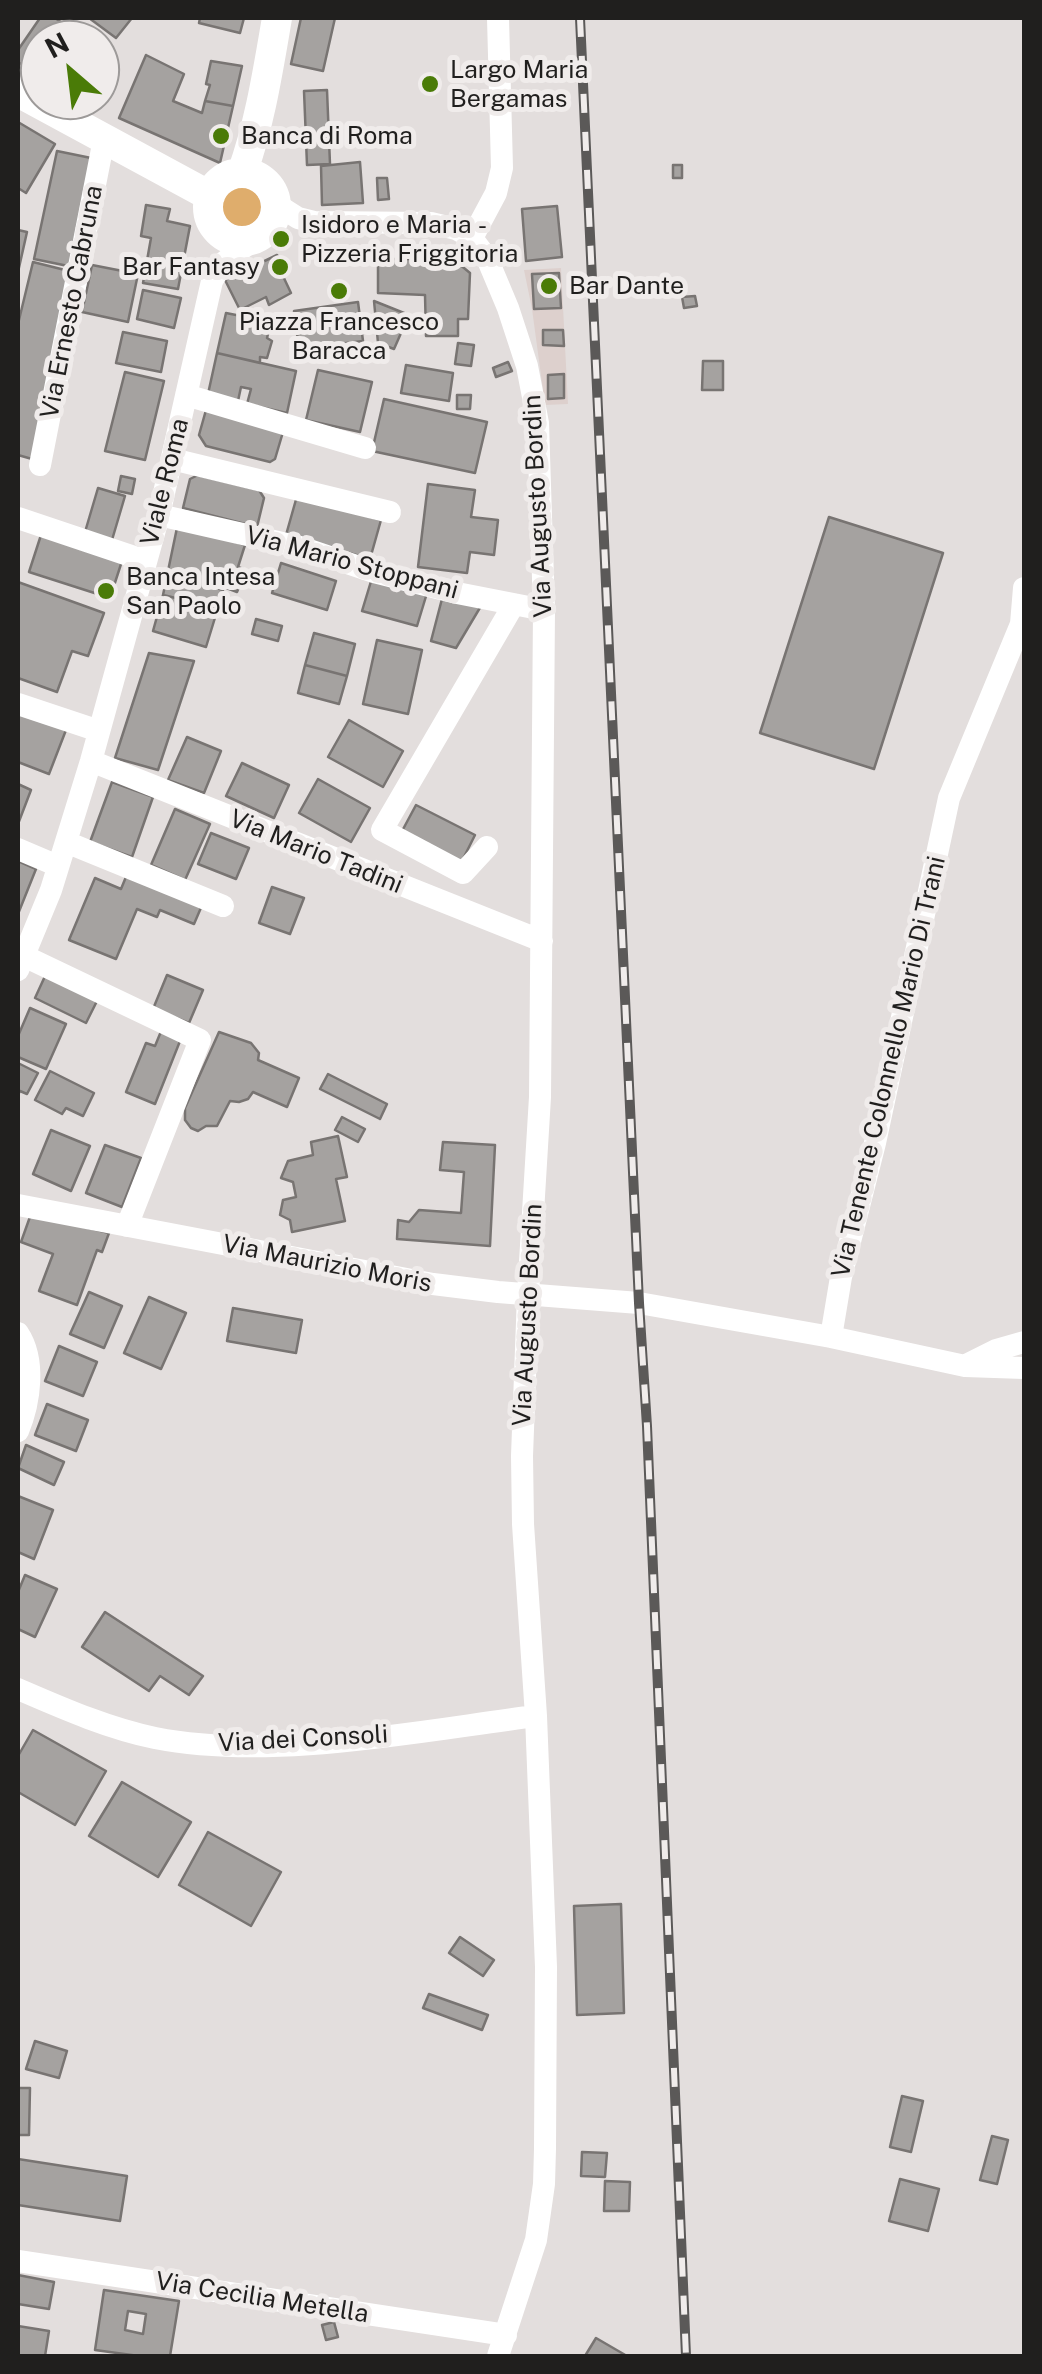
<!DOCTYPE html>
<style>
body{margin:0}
#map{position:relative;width:1042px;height:2374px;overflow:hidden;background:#e3dedd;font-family:"Public Sans",sans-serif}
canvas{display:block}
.frame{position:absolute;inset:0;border:20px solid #201f1e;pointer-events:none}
.north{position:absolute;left:20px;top:20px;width:100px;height:100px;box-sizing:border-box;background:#f0eceb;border:2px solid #9d9a99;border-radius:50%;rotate:332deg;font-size:28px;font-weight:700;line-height:40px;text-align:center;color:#201f1e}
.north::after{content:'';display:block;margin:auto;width:35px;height:45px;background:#4a7b07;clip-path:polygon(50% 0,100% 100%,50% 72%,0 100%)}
</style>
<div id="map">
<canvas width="1042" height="2374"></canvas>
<div class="frame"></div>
<div class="north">N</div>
</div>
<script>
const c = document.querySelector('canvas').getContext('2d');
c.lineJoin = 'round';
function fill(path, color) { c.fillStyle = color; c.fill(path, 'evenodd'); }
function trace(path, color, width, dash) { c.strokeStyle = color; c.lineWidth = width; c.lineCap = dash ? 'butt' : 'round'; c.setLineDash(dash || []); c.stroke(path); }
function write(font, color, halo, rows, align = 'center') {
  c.font = font + ' "Public Sans",sans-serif'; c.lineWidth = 10; c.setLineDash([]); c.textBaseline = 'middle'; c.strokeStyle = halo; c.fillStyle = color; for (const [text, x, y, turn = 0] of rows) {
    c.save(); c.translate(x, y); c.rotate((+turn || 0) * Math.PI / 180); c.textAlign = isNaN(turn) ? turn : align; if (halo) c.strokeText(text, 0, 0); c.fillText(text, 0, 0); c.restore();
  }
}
fill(new Path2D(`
 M561 268 568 404 545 405 532 309 524 270Z`), '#ddd0cd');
fill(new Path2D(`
 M221 207a20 20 0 1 1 40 0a20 20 0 1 1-40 0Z`), '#dfad6c');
const building = new Path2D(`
 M40 18H55L86 39 40 40V77L18 62V50Z
 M89 18H132L116 38Z
 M200 18H244L240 33 199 23Z
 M301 18H335L323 71 291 64Z
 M146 55 184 74 173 101 202 113 205 101 233 106 220 163 119 118Z
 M100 58 117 67 99 106 88 100H100Z
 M211 61 242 66 233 106 205 101 210 85 206 84Z
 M327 90 330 164 307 165 304 91Z
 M18 122 55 144 26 193 18 188Z
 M57 151 96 159 73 267 34 259Z
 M360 162 363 203 322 205 321 166Z
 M673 165H682V178H673Z
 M377 178H387L389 199 378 200Z
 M146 205 170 209 167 221 190 226 178 289 143 283 151 238 141 236Z
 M557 206 562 257 526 261 522 209Z
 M18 230 27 232 18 272Z
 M277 255 287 272 282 274 291 293 269 305 266 297 240 310 225 280Z
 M378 259H419L422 263H458L470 273 468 319H458V336H426L425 295 378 293Z
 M33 262 77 273 32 459 18 455V324Z
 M92 265 138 274 128 322 82 312Z
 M559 273 561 308 534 309 532 274Z
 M143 290 181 298 174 328 137 319Z
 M695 296 697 306 684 308 682 297Z
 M374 301 409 315 394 349 378 343Z
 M358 302 363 341 299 349 294 311Z
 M226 313 271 322 267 338 272 341 267 358 260 357V363L217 353Z
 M543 330H563L564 346 543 345Z
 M123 332 167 341 161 372 116 363Z
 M458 343 474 345 471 366 455 364Z
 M217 353 296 371 287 413 247 404 251 389 241 387 238 401 208 394Z
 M703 361H723V390H702Z
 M508 362 512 371 496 377 493 368Z
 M406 365 453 373 449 401 401 393Z
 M318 370 372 382 360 432 306 420Z
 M125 372 164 381 145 460 105 451Z
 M564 374V398L548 399V375Z
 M457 395H471L470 409H457Z
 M384 399 487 422 475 473 372 451Z
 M206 410 283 432 275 459 270 462 206 446 199 435Z
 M198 475 259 490 264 498 257 527 183 508 190 479Z
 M121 476 135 479 132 494 118 491Z
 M428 484 475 490 471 517 498 520 494 555 470 552 467 573 418 567Z
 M98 488 125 496 112 540 85 532Z
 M297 496 381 520 370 559 286 535Z
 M829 517 943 553 874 769 760 733Z
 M178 523 245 545 238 567 246 570 237 592 208 581 211 571H206L203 584 223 590 218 608 163 595Z
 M41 535 122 561 110 598 29 572Z
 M281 563 336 581 327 610 272 593Z
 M372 578 427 593 417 626 362 611Z
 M18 582 104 613 88 656 72 651 57 692 18 678Z
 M163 595 218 608 206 647 153 631Z
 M443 595 481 606 456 648 431 641Z
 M256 619 282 626 278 641 252 634Z
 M314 633 355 644 347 676 305 665Z
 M377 640 422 650 408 714 363 704Z
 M149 653 194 661 158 770 115 758Z
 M305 665 347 676 339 704 298 693Z
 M18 711 66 730 49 774 18 762Z
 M349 720 403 751 383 787 328 757Z
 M187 737 221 751 204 793 168 780Z
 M242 763 289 785 274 818 226 796Z
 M318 779 370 808 351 842 299 813Z
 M112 782 153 797 132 857 90 842Z
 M18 784 31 790 18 824Z
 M416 805 475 835 461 863 401 833Z
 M175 809 210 824 185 880 151 865Z
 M211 833 249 848 236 879 198 864Z
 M18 861 36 869 18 914Z
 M128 872 203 903 194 924 160 910 157 917 137 909 116 959 69 940 95 878 121 889Z
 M272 887 304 898 290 934 259 923Z
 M46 974 98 999 86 1023 35 998Z
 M167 975 203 990 189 1023 153 1009Z
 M30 1008 66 1024 46 1069 18 1057V1036Z
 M162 1029 182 1036 155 1104 126 1092 146 1043 155 1046Z
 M219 1032 251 1043 259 1053 258 1060 299 1078 287 1107 253 1092 248 1099 239 1102 230 1101 217 1126H206L198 1131 191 1128 185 1120V1108Z
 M18 1063 38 1073 27 1094 20 1091 18 1095Z
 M50 1071 94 1093 83 1116 66 1108 62 1114 35 1100Z
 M328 1074 387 1104 380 1119 320 1089Z
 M342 1117 365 1129 358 1142 335 1130Z
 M51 1130 90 1146 71 1191 33 1174Z
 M338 1136 347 1177 336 1179 345 1221 292 1232 290 1220 280 1215 283 1200 296 1197 293 1182 281 1178 288 1161 313 1155 311 1142Z
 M443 1142 495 1145 490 1246 397 1239 398 1220 409 1222 419 1210 461 1213 464 1172 440 1170Z
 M105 1145 141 1158 122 1207 86 1193Z
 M31 1214 109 1233 102 1252 97 1250 77 1305 39 1291 53 1254 21 1242Z
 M89 1292 122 1306 104 1348 70 1334Z
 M149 1297 186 1313 161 1369 124 1353Z
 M233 1308 302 1320 296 1353 227 1341Z
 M59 1346 97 1362 83 1396 45 1381Z
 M47 1404 88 1420 76 1451 35 1435Z
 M26 1445 64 1462 54 1485 18 1468Z
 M18 1496 53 1510 34 1559 18 1552Z
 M25 1575 57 1589 35 1637 18 1629V1592Z
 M105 1612 203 1676 189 1695 160 1676 149 1691 82 1647Z
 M33 1730 106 1771 75 1825 18 1792V1756Z
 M122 1782 191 1822 158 1877 89 1836Z
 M208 1832 281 1872 251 1926 179 1885Z
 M621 1904 624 2013 577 2015 574 1906Z
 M460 1937 494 1960 483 1976 449 1953Z
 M429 1994 488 2015 482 2030 423 2008Z
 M35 2041 67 2051 59 2078 26 2069Z
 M18 2088H30L29 2135H18Z
 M902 2096 923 2101 911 2152 890 2147Z
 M992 2136 1008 2140 997 2184 980 2180Z
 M582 2152 607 2153 605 2177 581 2176Z
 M18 2159 127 2176 120 2221 18 2205Z
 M900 2179 939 2189 928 2231 889 2221Z
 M605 2181 630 2182 629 2211H604Z
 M18 2275 54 2282 49 2309 18 2304Z
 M104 2290 179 2301 170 2356H139L95 2350ZM128 2311 146 2314 143 2334 125 2330Z
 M334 2322 338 2337 326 2340 322 2325Z
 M18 2326 49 2331 45 2356H18Z
 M596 2338 627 2356H585Z`);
fill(building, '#a5a2a0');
trace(building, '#787472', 2.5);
trace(new Path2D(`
 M276 204 298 218 314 222 431 223 456 229 472 238 487 258 508 308 527 366 538 423 544 610 540 1097 528 1295 522 1456 523 1524 536 1716 546 1967 545 2149 544 2184 536 2240 498 2356
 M472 238 496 193 502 168 498 18
 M186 395 365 448
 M172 459 390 512
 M40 465 104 139
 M159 515 300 547 374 572 457 593 544 610
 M18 518 146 561
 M18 704 99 731
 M91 761 542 941
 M66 842 223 906
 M487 847 463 873 382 830 514 604
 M18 849 58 866
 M24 956 200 1040 127 1226
 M18 970 51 890 91 761 159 515 212 281 224 262 258 237
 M18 1205 433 1284 498 1292 639 1303 831 1337 965 1366 1024 1368
 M18 1333C36 1360 30 1402 18 1431
 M831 1337 841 1277 875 1143 949 798 1021 624 1024 588
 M968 1364 996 1350 1024 1342
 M18 1689C62 1708 107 1728 155 1738 272 1761 418 1731 536 1716
 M18 2261 506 2335`), '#fff', 22);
trace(new Path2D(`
 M18 92 210 196
 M242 173C260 123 268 70 277 18
 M208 207a34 34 0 1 1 68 0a34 34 0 1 1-68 0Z`), '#fff', 30);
const rail = new Path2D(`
 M580 18 639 1303 647 1426 686 2356`);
trace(rail, '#5b5958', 10);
trace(rail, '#f0eceb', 6, [19]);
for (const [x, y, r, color] of [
 [430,84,10,"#4a7b07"],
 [221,136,10,"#4a7b07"],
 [281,239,10,"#4a7b07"],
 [280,267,10,"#4a7b07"],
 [549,286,10,"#4a7b07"],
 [339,291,10,"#4a7b07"],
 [106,591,10,"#4a7b07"]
]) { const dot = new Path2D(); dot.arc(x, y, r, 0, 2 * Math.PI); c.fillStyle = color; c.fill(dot); trace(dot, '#f0eceb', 4); }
write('25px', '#201f1e', '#f0eceb', [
 ["Largo Maria",450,70],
 ["Bergamas",450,99],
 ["Banca di Roma",241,136],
 ["Isidoro e Maria -",301,225],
 ["Pizzeria Friggitoria",301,254],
 ["Bar Fantasy",260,267,"right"],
 ["Bar Dante",569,286],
 ["Piazza Francesco",339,322,"center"],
 ["Baracca",339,351,"center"],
 ["Banca Intesa",126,577],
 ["San Paolo",126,606]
], 'left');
write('25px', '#201f1e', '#f0eceb', [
 ["Via Ernesto Cabruna",72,302,-79],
 ["Viale Roma",165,482,-76],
 ["Via Augusto Bordin",538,506,-93],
 ["Via Mario Stoppani",352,563,15],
 ["Via Mario Tadini",316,852,22],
 ["Via Tenente Colonnello Mario Di Trani",889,1067,-77],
 ["Via Maurizio Moris",327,1264,11],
 ["Via Augusto Bordin",528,1315,-87],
 ["Via dei Consoli",303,1739,-3],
 ["Via Cecilia Metella",262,2298,9]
]);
</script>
